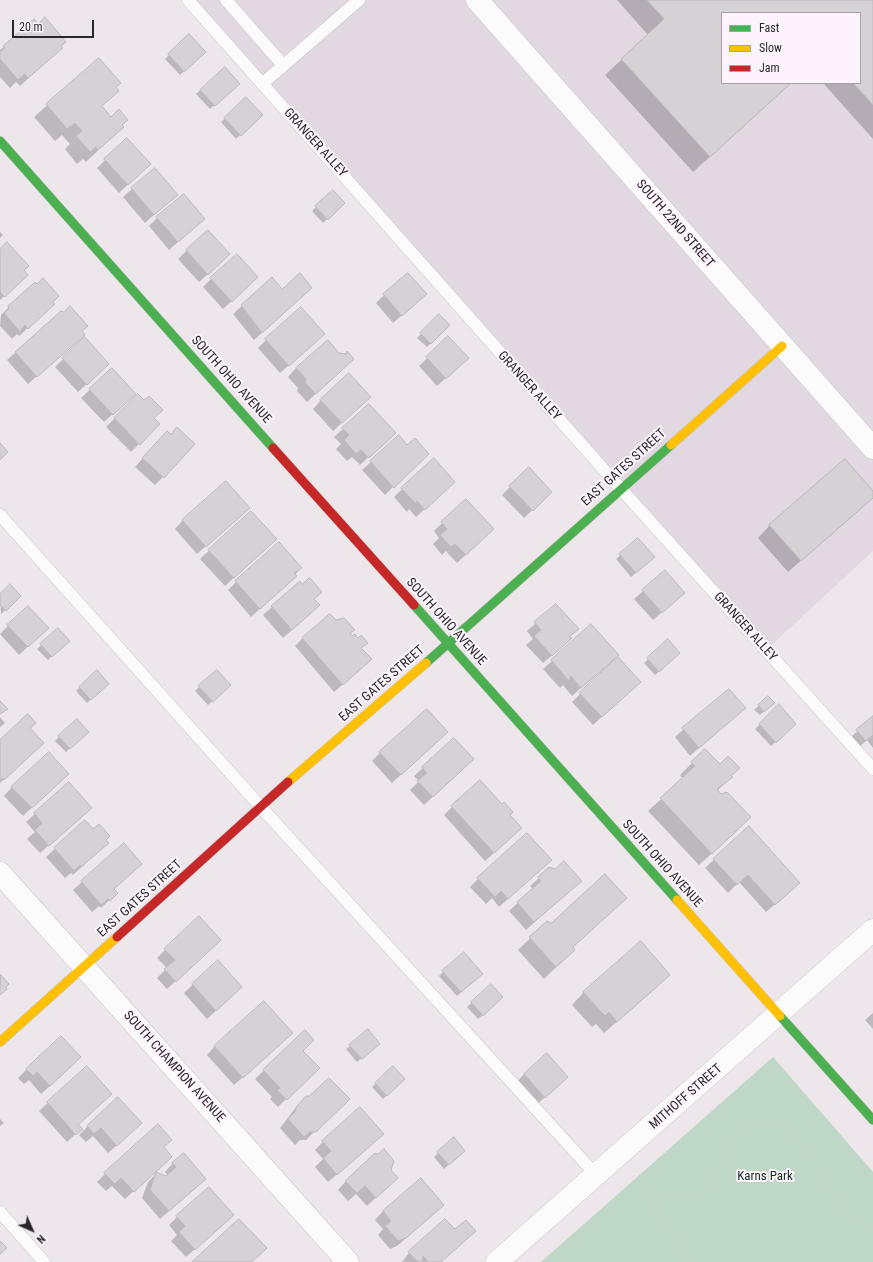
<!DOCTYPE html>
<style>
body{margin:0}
#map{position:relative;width:873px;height:1262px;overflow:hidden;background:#ede7ec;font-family:"Roboto Condensed",sans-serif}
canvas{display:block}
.legend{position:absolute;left:721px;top:12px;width:140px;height:72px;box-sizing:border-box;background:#fcf3fc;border:1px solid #a8a1a8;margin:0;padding:5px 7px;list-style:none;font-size:12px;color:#2a272a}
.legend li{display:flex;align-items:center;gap:8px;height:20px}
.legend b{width:20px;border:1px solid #a8a1a8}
.north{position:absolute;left:12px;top:1210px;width:40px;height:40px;-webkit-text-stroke:3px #fcf3fc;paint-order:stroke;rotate:135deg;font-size:11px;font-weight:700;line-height:16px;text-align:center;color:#2a272a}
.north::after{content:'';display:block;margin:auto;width:14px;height:18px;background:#2a272a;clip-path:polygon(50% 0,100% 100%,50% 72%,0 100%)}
.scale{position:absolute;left:12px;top:20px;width:82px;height:18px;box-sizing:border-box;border:2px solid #2a272a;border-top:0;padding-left:5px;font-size:12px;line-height:14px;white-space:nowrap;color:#2a272a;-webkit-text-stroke:3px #fcf3fc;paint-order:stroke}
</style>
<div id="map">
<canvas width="873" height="1262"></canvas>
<ul class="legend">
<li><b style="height:5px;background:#4caf50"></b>Fast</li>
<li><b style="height:5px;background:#ffc107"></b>Slow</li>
<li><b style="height:5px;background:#c62828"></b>Jam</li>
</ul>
<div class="north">N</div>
<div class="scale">20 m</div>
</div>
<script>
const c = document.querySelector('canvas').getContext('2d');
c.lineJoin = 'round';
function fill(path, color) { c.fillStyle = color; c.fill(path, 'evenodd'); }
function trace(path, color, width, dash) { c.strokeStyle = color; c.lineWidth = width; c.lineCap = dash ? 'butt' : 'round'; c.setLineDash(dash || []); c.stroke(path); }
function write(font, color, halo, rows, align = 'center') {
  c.font = font + ' "Roboto Condensed",sans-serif'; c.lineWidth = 4; c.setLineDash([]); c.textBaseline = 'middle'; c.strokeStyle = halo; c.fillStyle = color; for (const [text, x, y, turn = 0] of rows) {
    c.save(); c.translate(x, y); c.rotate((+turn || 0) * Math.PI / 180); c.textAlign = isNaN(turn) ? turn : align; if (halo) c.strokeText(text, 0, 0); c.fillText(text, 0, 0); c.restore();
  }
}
fill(new Path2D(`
 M186 0H873V551L763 653ZM722 13H860V83H722Z`), '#e2d8e1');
fill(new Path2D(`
 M773 1057 873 1172V1262H541Z`), '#bed7c7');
fill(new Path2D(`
 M617 0H873V139L823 83H860V13H722V83H791L693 172 605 75 648 35Z
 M34 21 61 48 20 86 16 82 10 88 0 77V50Z
 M189 36 204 52 180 75 165 59Z
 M99 59 118 91 101 107 111 118 123 127 86 162 83 159 77 164 65 149 70 144 62 135 55 141 34 117Z
 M224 69 234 88 210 109 196 94Z
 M246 98 261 115 236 139 221 122Z
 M127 139 141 172 119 193 97 168Z
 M155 169 176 195 145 223 123 197Z
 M333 191 344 203 323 223 312 211Z
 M157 218 204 219 169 250 149 226Z
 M207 231 220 263 199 282 178 259Z
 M0 232 3 235 0 238Z
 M0 250 23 270 19 283 0 300Z
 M272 278 282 290 311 288 254 340 233 314Z
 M211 279 249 285 223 309 203 287Z
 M384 295 417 302 393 323 376 303Z
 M52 302 46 312 19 336 17 334 12 339 0 326 1 315 9 307Z
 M439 315 449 325 427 347 417 338Z
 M81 332 75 343 28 384 7 360 16 352Z
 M85 338 100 372 78 392 55 367Z
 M448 338 459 366 437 386 419 366Z
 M266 340 315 342 280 373 258 348Z
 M347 352 344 367 307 402 297 391 298 388 288 377 296 368 344 355Z
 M112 369 126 402 104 422 81 398Z
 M138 395 159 424 131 452 106 427Z
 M321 400 361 405 333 431 313 409Z
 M343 429 386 441 360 465 352 457 347 461 336 449 341 444 334 437Z
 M170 435 163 477 155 485 135 467 159 440Z
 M371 462 393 487 385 495 362 470Z
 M528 469 551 492 524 518 502 495Z
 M402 489 446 490 416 517 409 509 407 512 394 497Z
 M873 492V497L863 507 788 572 758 538 770 525Z
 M466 500 485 537 457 563 446 551 442 555 433 544 439 538 434 531Z
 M251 512 267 547 225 586 200 559Z
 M240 516 197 554 175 529 183 520Z
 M638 539 649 561 631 577 616 559Z
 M301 568 287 584 251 617 228 590 236 582Z
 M665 572 675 601 653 620 634 599Z
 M300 582 313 600 310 614 283 638 263 615Z
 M0 596H20L1 614Z
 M556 605 568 638 563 646 543 663 526 645 533 639 527 631Z
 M8 626 39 636 19 655 0 634Z
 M591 626 609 663 572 696 563 685 560 688 543 669Z
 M58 629 69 640 48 660 37 649Z
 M349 634 352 638 366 643 361 648 362 668 334 692 295 646 303 638Z
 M667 641 678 653 655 675 644 663Z
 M96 672 104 688 87 703 76 691Z
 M199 687 226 689 208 705 195 691Z
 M631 690 593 725 572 702 580 694Z
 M729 690 745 708 690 756 675 737Z
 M768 697 769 707 760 715 754 710Z
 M779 706 795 724 771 746 755 729Z
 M0 717 5 723 0 727Z
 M873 717V748L867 740 857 749 849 739Z
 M29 729 34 751 0 783V742Z
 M83 736 66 752 55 741 59 737Z
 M438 740 392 783 372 761 380 753Z
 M454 740 464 768 424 805 410 790 419 781 414 776Z
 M692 763 731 777 717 791 738 830 699 865 648 811 683 779 680 775Z
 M59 782 23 816 4 796 12 787Z
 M69 783 82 816 40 853 27 839 35 832 26 822Z
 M452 807 509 815 521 828 485 861 444 815Z
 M85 821 105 840 99 851 73 875 71 873 65 878 46 857Z
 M749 827 791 891 766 912 739 882 728 893 705 868Z
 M124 844 113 889 117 893 101 908 99 906 92 912 73 890Z
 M542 868 499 907 492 898 486 904 470 887 478 879Z
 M549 869 580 881 526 930 509 911 533 889 530 886Z
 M547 922 551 924 574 950 544 979 518 950Z
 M211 948 167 989 157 978 167 968 157 958 165 950Z
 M218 961 233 995 207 1019 184 993Z
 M443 972 477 978 457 996 439 976Z
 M491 985 498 1001 478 1019 467 1007Z
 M657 987 604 1033 596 1024 592 1027 572 1005 584 992Z
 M873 1013V1029L865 1020Z
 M305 1032 302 1051 318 1068 278 1107 270 1099 272 1097 255 1079Z
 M284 1041 234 1085 207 1055 215 1046Z
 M350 1046 375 1048 357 1062 346 1049Z
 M72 1066 41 1094 29 1080 24 1084 18 1078 27 1069Z
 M87 1067 77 1125 81 1129 67 1142 39 1111Z
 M393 1068 404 1079 383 1099 372 1087Z
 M524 1074 559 1085 536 1105 516 1083Z
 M348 1099 306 1140H300L295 1145 280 1128 297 1106Z
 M0 1119 4 1123 0 1126Z
 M88 1126 132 1132 108 1153 93 1136 86 1142 79 1135Z
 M383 1134 328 1182 315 1167 323 1159 315 1150 323 1142Z
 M454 1139 460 1154 444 1169 434 1157Z
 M163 1148 162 1165 125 1199 112 1186 106 1191 97 1182 105 1174Z
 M173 1163 197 1187 160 1219 142 1198 148 1182 156 1174 166 1177 168 1176 165 1172Z
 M389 1170 388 1186 367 1206 356 1194 348 1201 338 1190 346 1181Z
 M383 1211 435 1213 397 1246 390 1249 378 1235 383 1229 375 1220Z
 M177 1217 224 1224 186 1257 171 1241 177 1235 169 1225Z
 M445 1220 441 1262H402L409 1253Z`), '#0003');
const building = new Path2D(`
 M647 0H873V105L853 83H860V13H722V83H791L710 157 621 59 664 19Z
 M45 17 66 42 61 46 63 48 28 78 25 74 18 80 0 59V52L5 48 3 46 34 19 38 24Z
 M189 34 206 52 184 72 168 54Z
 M99 58 121 83 116 87 119 91 102 106 111 117 119 109 128 120 122 125 124 127 98 150 96 147 90 152 76 136 82 131 75 123 67 129 46 104Z
 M225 67 240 84 215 106 200 90Z
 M246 97 263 115 241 136 224 118Z
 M127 138 151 164 128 185 104 159Z
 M155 168 178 195 154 215 131 188Z
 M333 190 345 203 328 220 315 206Z
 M184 194 205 219 178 242 156 217Z
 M208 230 230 254 208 275 186 250Z
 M7 242 29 266 24 270 28 275 5 297 0 292V249Z
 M237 254 258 277 232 302 210 278Z
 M300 273 312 288 262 333 241 305 272 277 282 289Z
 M408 273 427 294 402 316 383 294Z
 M43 278 59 296 53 302 55 304 28 329 25 325 20 332 4 313 9 309 8 306 35 282 37 284Z
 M70 306 88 326 82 331 85 335 37 377 15 352 61 311 64 312Z
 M301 307 325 334 289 366 265 339Z
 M439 314 450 325 431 344 420 333Z
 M448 336 469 358 446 379 426 357Z
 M85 337 109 364 87 385 62 358Z
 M328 340 339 353 346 354 347 351 354 359 316 394 305 383 306 379 296 368Z
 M112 368 136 394 113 415 89 389Z
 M349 373 371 397 342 423 320 400Z
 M138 394 144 400 149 396 163 410 154 418 160 424 140 445 114 418Z
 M369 404 396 433 369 458 361 450 356 454 344 440 349 435 342 428Z
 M177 427 195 444 164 478 142 458 167 431 171 434Z
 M399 435 407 445 415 438 429 454 394 488 370 461Z
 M0 443 8 452 0 460Z
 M434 458 455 482 425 510 417 501 416 504 401 488Z
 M845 459 873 491V498L801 561 769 525Z
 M529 467 552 492 533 511 509 486Z
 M226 481 250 508 206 547 182 520Z
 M466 499 494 529 466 555 455 544 451 547 440 535 447 529 441 522Z
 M251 511 277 539 234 578 208 550Z
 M638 538 655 557 636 573 619 554Z
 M279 542 302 568 294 573 297 576 260 609 235 581Z
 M665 570 685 593 662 613 642 590Z
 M310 578 322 592 314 599 320 605 292 630 271 606 300 581 302 584Z
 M10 584 21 596 6 611 0 605V594Z
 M556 604 579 629 569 637 572 638 552 656 534 636 541 630 534 622Z
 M28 606 49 628 28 647 7 625Z
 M330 614 336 620 344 618 355 630 350 633 352 636 355 634 358 638 361 635 368 643 361 648 372 659 343 685 302 638Z
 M591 624 619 655 581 688 571 676 569 681 551 660Z
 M58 628 70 641 52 657 40 644Z
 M668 639 680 653 659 672 647 658Z
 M618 657 641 682 602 717 579 693Z
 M97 670 109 684 91 700 79 687Z
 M217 670 231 685 213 702 198 686Z
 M729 689 746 708 699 748 682 728Z
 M768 696 775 703 764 712 758 705Z
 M0 701 8 709 0 714Z
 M779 704 796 724 776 743 759 724Z
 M427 709 448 732 401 775 379 752Z
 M28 714 36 723 30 728 44 743 4 780 3 778 0 780V740Z
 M873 716V735L866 741 856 730Z
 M77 719 89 732 70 749 58 736Z
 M454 738 474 759 433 797 417 781 427 773 422 767Z
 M705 749 720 764 728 756 740 768 731 776 733 777 717 789 721 794 727 792 751 817 712 854 660 798 695 766 691 762Z
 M49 752 69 774 32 808 11 787Z
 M480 780 502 804 504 802 513 812 510 815 522 828 494 853 451 806Z
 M69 782 92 808 49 846 35 830 42 823 34 813Z
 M85 820 93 829 99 824 110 836 106 840 109 843 81 867 80 865 74 871 54 848Z
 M749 826 800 883 775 905 748 875 737 885 713 859Z
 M527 833 552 860 508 899 501 891 495 897 477 878Z
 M124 843 142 864 114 889 118 893 110 901 108 899 101 905 81 881Z
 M564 861 582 881 534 922 517 902 541 881 538 877 549 867 555 869Z
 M605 874 627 898 573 947 575 950 556 967 529 937 547 921 551 923Z
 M199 916 221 940 176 982 164 969 175 960 164 949Z
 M641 941 670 975 617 1022 609 1012 605 1016 583 992Z
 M464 952 483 974 461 992 442 971Z
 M218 960 242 987 216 1011 192 984Z
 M1 975 9 984 6 987 7 989 0 995Z
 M491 984 503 997 483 1016 471 1002Z
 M264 1001 293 1033 243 1078 214 1046Z
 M368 1029 380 1044 362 1059 349 1045Z
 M305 1030 314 1040 303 1051 320 1068 287 1100 277 1090 280 1088 263 1070Z
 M61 1036 81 1057 50 1086 37 1072 33 1076 26 1069Z
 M547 1053 568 1077 545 1098 524 1074Z
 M87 1066 112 1094 78 1125 83 1129 76 1135 47 1102Z
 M393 1066 405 1079 387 1096 375 1083Z
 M329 1078 350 1099 316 1132H309L304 1137 288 1119 295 1112 296 1107 306 1096H309Z
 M118 1097 142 1123 117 1146 101 1128 94 1134 87 1126Z
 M360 1107 384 1134 337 1175 323 1158 331 1151 322 1141Z
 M158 1124 172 1140 164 1147 172 1157 134 1192 121 1178 115 1184 104 1173Z
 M454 1137 465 1151 449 1165 437 1152Z
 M384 1149 394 1161 391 1170 398 1178 376 1198 365 1186 357 1193 345 1181 375 1153 378 1154Z
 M184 1153 206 1179 169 1211 150 1190 156 1172 166 1176 176 1167 172 1163Z
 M421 1178 444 1205 406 1238 398 1241 385 1226 391 1221 383 1211Z
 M209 1187 234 1215 195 1250 179 1232 185 1226 176 1216Z
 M239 1219 267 1248 252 1262H192Z
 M445 1219 455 1229 466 1220 476 1231 441 1262H428L423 1256 422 1262H418L408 1252Z
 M0 1241 7 1248 0 1254Z`);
fill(building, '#d5d1d5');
trace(building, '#bcb8bb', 1);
const lane = new Path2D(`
 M188 0 621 489 873 769
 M226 0 283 65
 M262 84 359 0
 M0 515 260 806 597 1176
 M0 1212 44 1262`);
const street = new Path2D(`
 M477 0 873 448
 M0 873 348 1262
 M497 1262 873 930`);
const fast = new Path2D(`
 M0 141 273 448
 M414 605 677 900
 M426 663 671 445
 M780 1016 873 1120`);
const slow = new Path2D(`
 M671 445 782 346
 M288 782 426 663
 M677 900 780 1016
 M0 1042 117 937`);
const jam = new Path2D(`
 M273 448 414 605
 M117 937 288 782`);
trace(lane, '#c8c4c7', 13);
trace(street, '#c8c4c7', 23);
trace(fast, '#c8c4c7', 10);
trace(slow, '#c8c4c7', 10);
trace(jam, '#c8c4c7', 10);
trace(new Path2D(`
 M633 1176 672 1232 685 1262
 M650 1200C667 1198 686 1202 702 1195 729 1182 713 1122 763 1125 808 1128 818 1173 839 1204 848 1217 861 1226 873 1235`), '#d2d1d2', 2.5, [1, 3]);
trace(lane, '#fcfbfc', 12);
trace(street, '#fcfbfc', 22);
trace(fast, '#4caf50', 9);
trace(slow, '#ffc107', 9);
trace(jam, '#c62828', 9);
write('13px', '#2a272a', '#fcf3fc', [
 ["GRANGER ALLEY",315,143,48],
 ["SOUTH 22ND STREET",675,224,49],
 ["SOUTH OHIO AVENUE",231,380,48],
 ["GRANGER ALLEY",529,386,48],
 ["EAST GATES STREET",624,468,-42],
 ["SOUTH OHIO AVENUE",446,622,48],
 ["GRANGER ALLEY",745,627,48],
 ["EAST GATES STREET",382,684,-41],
 ["SOUTH OHIO AVENUE",662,864,48],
 ["EAST GATES STREET",140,899,-42],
 ["SOUTH CHAMPION AVENUE",174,1067,48],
 ["MITHOFF STREET",686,1097,-41]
]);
write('13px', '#12311e', '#fcf3fc', [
 ["Karns Park",765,1177]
]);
</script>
